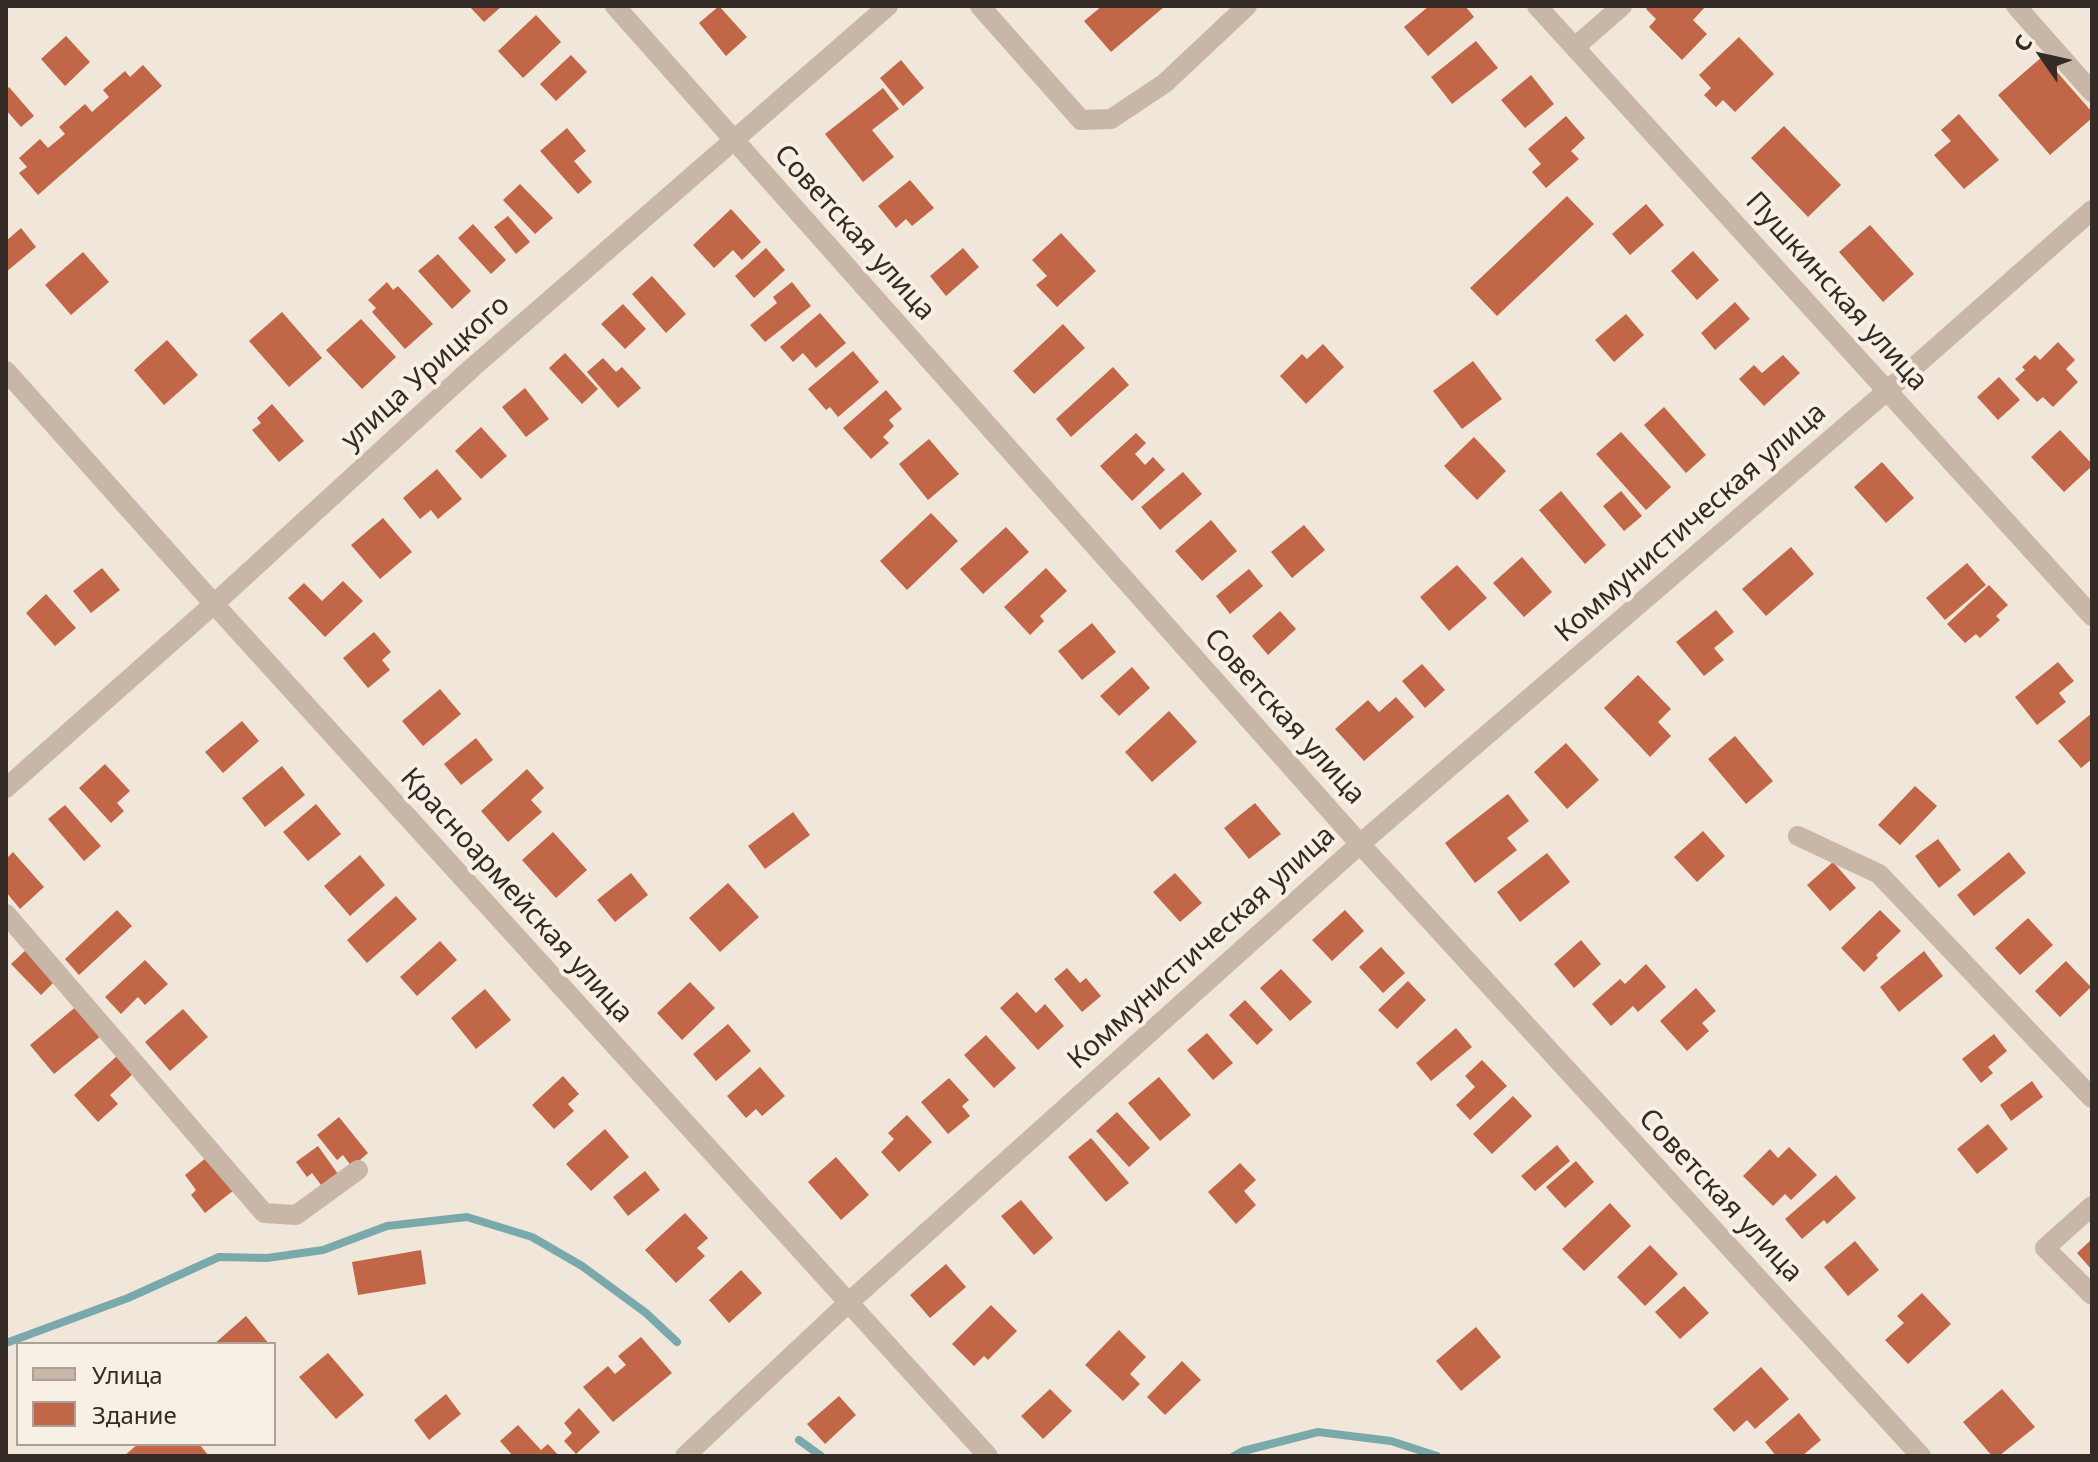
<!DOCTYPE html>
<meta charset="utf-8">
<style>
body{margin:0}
#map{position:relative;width:2098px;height:1462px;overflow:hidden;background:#f0e6d9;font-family:"Noto Sans",sans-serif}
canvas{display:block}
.frame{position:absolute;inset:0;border:8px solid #342b27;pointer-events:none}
.legend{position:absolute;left:16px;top:1342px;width:260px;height:104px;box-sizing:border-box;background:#f8f0e5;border:2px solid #aaa199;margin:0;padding:10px 14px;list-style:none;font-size:24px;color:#342b27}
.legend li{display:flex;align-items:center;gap:16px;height:40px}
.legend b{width:40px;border:2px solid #aaa199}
.north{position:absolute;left:2002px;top:16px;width:80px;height:80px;-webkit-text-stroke:6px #f8f0e5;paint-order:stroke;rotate:304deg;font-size:22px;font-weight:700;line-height:32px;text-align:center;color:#342b27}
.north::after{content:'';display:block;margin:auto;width:28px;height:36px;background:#342b27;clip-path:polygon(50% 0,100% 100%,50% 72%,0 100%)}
</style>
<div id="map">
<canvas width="2098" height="1462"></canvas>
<div class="frame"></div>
<ul class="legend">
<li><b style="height:10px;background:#c8b6a6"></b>Улица</li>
<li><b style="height:22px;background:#c16646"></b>Здание</li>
</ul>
<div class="north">С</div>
</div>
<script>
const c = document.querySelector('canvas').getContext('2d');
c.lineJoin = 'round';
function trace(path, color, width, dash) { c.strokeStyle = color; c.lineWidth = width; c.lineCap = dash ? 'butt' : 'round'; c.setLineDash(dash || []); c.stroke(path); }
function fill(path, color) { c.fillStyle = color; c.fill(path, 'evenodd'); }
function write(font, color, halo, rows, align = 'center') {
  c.font = font + ' "Noto Sans",sans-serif'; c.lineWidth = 8; c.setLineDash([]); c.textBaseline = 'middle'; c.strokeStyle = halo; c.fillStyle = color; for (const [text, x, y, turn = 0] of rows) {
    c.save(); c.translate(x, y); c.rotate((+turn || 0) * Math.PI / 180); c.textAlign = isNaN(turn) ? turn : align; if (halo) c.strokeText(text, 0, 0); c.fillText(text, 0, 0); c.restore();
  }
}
trace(new Path2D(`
 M6 1343 128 1298 219 1257 267 1258 323 1250 387 1226 467 1217 532 1237 582 1266 646 1313 677 1342
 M799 1440 821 1456
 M1234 1456 1243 1451 1318 1432 1391 1441 1437 1456`), '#7aa9ac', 8);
fill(new Path2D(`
 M469 6H502L484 22Z
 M719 6 747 37 726 56 699 23Z
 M1102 6H1165L1111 52 1084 21Z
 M1429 6H1465L1474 17 1428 56 1404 27Z
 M1649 6H1706L1693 20 1707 34 1682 60 1649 27 1656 19 1646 9Z
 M536 15 561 42 523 78 498 51Z
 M66 36 90 62 65 86 41 59Z
 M1739 37 1774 74 1735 112 1723 100 1716 107 1704 95 1711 88 1699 75Z
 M1476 41 1498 68 1452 104 1431 77Z
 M571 55 587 72 556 101 540 84Z
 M2043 56 2092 112V118L2050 155 1998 95Z
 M901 60 924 88 903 106 880 78Z
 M143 65 162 86 38 195 19 173 27 167 19 158 40 139 48 148 65 134 59 127 85 104 92 112 109 97 103 90 125 71 130 77Z
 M1531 75 1554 104 1525 128 1501 100Z
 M9 87 34 116 21 127 6 110V90Z
 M883 88 899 109 872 130 894 157 863 182 825 134Z
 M1959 114 1999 160 1964 189 1934 155 1951 141 1941 130Z
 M1566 116 1585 138 1571 151 1579 159 1546 188 1532 172 1541 164 1528 149Z
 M1784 126 1841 185 1808 217 1751 158Z
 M567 128 586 151 574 161 592 182 578 194 540 151Z
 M910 180 934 208 912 226 906 219 896 228 878 206Z
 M520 184 553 218 535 234 503 200Z
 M1567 196 1594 224 1497 316 1470 288Z
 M1646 204 1664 225 1630 255 1612 234Z
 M731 209 761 242 742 260 733 250 714 268 693 245Z
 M508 216 530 242 516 254 494 227Z
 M473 224 506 260 491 274 458 238Z
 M1870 225 1914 274 1883 302 1839 252Z
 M21 228 36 247 6 272V241Z
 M1061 233 1096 271 1057 307 1036 285 1047 276 1032 260Z
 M766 248 785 270 754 298 735 276Z
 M963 248 979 267 946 296 930 276Z
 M1693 251 1719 280 1697 300 1671 271Z
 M83 252 109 282 71 315 45 285Z
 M438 254 471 291 452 309 418 271Z
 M652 276 686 314 666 333 632 294Z
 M387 282 393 290 398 286 433 324 405 349 372 312 376 308 368 300Z
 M792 282 811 306 765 342 750 325 777 303 773 297Z
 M1735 302 1750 319 1715 350 1701 333Z
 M623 304 646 329 625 349 601 324Z
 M282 312 322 358 289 387 249 341Z
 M820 313 846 343 816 368 803 353 793 362 780 347Z
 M1626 314 1644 335 1614 362 1595 340Z
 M361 319 396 357 362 389 326 350Z
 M1063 324 1085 348 1034 394 1013 371Z
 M167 340 198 375 164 405 134 370Z
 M2058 342 2075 360 2066 369 2078 382 2053 407 2043 397 2037 402 2015 379 2025 370 2022 367 2035 355 2040 360Z
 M1323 344 1344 367 1306 404 1280 376 1302 354 1307 359Z
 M853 351 879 382 838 417 830 407 826 410 808 389Z
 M565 353 598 389 582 404 549 368Z
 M1783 355 1800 373 1764 406 1739 379 1754 365 1762 373Z
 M603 358 616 372 622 367 641 388 618 408 587 372Z
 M1473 361 1502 399 1462 429 1433 391Z
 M1113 367 1129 385 1071 437 1056 419Z
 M1999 377 2020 400 1998 420 1977 397Z
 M525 388 549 419 526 437 502 407Z
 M886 390 902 409 889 420 894 426 883 437 889 443 871 459 843 428Z
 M272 404 304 441 279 462 252 430 261 423 257 418Z
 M1664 407 1706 455 1686 473 1644 425Z
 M481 427 507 456 481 479 455 451Z
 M2060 430 2092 464V466L2064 492 2031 457Z
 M1621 432 1671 487 1646 510 1596 454Z
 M1136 433 1146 443 1135 454 1145 465 1153 457 1165 470 1132 501 1100 466Z
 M1474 437 1506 471 1477 500 1444 466Z
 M929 439 959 474 928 500 899 464Z
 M1882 462 1914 498 1886 523 1854 487Z
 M437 469 462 499 438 519 431 510 420 519 403 498Z
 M1183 472 1202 494 1160 530 1141 507Z
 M1561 491 1606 545 1585 564 1539 510Z
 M1621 491 1642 516 1624 531 1603 506Z
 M931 513 958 541 907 590 880 561Z
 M383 518 412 552 380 579 351 545Z
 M1211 520 1237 551 1202 581 1175 551Z
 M1304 525 1325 550 1292 578 1271 552Z
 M1006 527 1029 552 983 594 960 569Z
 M1791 547 1814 574 1766 616 1742 589Z
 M1522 557 1552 592 1524 617 1493 583Z
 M1967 563 1986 585 1945 620 1926 598Z
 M1457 565 1487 598 1449 631 1420 597Z
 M102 568 120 590 91 613 73 591Z
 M1046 568 1067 591 1040 616 1044 621 1030 635 1004 607Z
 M1249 569 1263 586 1230 614 1216 596Z
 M343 581 363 601 325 637 288 598 304 583 322 601Z
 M1989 585 2008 605 1996 616 2000 620 1980 638 1976 634 1965 643 1947 624Z
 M46 594 76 628 55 646 26 613Z
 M1716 610 1734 632 1714 648 1724 660 1704 676 1676 642Z
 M1280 611 1296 629 1268 655 1252 636Z
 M1092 623 1116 652 1082 680 1058 651Z
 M374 632 391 652 382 660 390 670 368 688 343 658Z
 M2058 662 2074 681 2059 693 2066 702 2037 725 2015 697Z
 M1422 664 1445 690 1425 708 1402 681Z
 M1132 667 1150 688 1119 716 1100 696Z
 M1638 675 1671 709 1658 722 1671 736 1650 757 1604 708Z
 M440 689 461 714 423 746 402 721Z
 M1396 697 1414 717 1364 761 1335 729 1368 700 1379 712Z
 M1169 711 1197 742 1152 782 1125 752Z
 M2092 713V759L2081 768 2058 741Z
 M242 721 259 741 223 773 205 752Z
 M1735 736 1773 781 1746 804 1708 759Z
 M476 738 493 760 461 785 444 764Z
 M1566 743 1599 780 1567 809 1534 772Z
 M105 764 130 791 117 803 124 811 111 823 79 788Z
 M282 766 305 795 265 827 242 798Z
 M527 769 544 788 531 800 542 812 508 842 481 811Z
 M1915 786 1937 806 1900 845 1878 825Z
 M1508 794 1529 821 1507 838 1517 850 1475 883 1445 843Z
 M1255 803 1281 834 1249 859 1224 828Z
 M316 804 341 834 308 861 283 832Z
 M65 805 101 846 84 861 48 819Z
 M793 812 810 835 765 869 748 846Z
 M1703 831 1725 856 1697 882 1674 857Z
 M553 832 587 870 556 898 522 860Z
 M1938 839 1961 870 1939 888 1915 856Z
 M13 852 44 887 20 909 6 892V859Z
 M2009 852 2026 873 1974 916 1957 895Z
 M1547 853 1570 882 1520 922 1497 892Z
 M360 855 385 885 350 916 324 886Z
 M1833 862 1856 888 1830 911 1807 885Z
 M631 873 648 895 615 922 597 900Z
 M1175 873 1202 903 1180 922 1153 892Z
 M728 883 759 917 720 952 689 918Z
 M396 896 417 919 367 963 347 940Z
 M117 910 132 926 79 975 65 959Z
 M1345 910 1364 931 1332 961 1312 940Z
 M1880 910 1901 931 1876 955 1878 958 1864 972 1841 948Z
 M2028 918 2053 945 2020 975 1995 948Z
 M1581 940 1601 964 1574 988 1554 964Z
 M440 941 457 960 417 996 400 977Z
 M1381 947 1405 973 1383 993 1359 967Z
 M27 949 56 980 41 995 11 964Z
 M1924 951 1943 976 1899 1012 1880 987Z
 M145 960 168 984 145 1005 138 997 121 1014 105 997Z
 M2066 961 2091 987 2060 1017 2035 991Z
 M1646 964 1666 987 1638 1012 1633 1006 1611 1026 1592 1004 1620 979 1625 984Z
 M1067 968 1080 983 1086 978 1101 996 1082 1012 1054 979Z
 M1281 969 1312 1002 1290 1021 1260 988Z
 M1408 981 1426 1000 1397 1029 1378 1010Z
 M690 982 715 1008 682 1040 657 1013Z
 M1696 988 1716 1011 1702 1023 1709 1031 1687 1051 1660 1021Z
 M485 989 511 1020 476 1049 451 1018Z
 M1017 992 1036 1013 1045 1004 1064 1026 1038 1050 1000 1008Z
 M1245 1000 1273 1030 1257 1045 1229 1015Z
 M78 1005 102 1035 54 1074 30 1045Z
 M183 1009 208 1037 170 1071 145 1042Z
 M728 1024 751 1051 716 1081 693 1054Z
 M1456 1028 1472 1047 1431 1081 1416 1063Z
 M1207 1033 1233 1063 1213 1080 1187 1050Z
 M1994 1034 2007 1051 1988 1067 1993 1073 1981 1083 1962 1059Z
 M986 1035 1016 1068 994 1088 964 1055Z
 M118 1055 134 1073 110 1095 118 1104 98 1122 74 1095Z
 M1482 1060 1507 1086 1470 1120 1456 1105 1475 1087 1465 1076Z
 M760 1067 785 1096 762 1116 756 1109 746 1118 727 1096Z
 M563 1076 579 1094 568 1104 574 1111 554 1129 532 1105Z
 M1159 1077 1191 1115 1160 1141 1128 1103Z
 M949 1078 969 1100 962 1106 970 1116 948 1134 921 1102Z
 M2032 1081 2043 1097 2011 1121 2000 1105Z
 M1513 1096 1532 1116 1492 1154 1473 1134Z
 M1117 1112 1150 1148 1129 1167 1096 1131Z
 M907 1115 932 1142 899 1172 881 1152 894 1139 888 1133Z
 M339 1117 368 1153 352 1167 343 1155 337 1160 317 1135Z
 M1988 1124 2008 1149 1977 1174 1957 1149Z
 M605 1129 629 1157 591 1191 566 1164Z
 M1091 1138 1129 1183 1106 1202 1068 1157Z
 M1557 1145 1570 1161 1535 1191 1521 1176Z
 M318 1146 338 1174 322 1186 312 1173 307 1177 296 1162Z
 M1789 1147 1817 1175 1791 1200 1785 1194 1773 1206 1743 1176 1770 1149 1778 1158Z
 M207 1157 234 1190 205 1213 191 1195 196 1190 185 1175Z
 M836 1157 869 1195 841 1220 808 1182Z
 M1576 1161 1594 1182 1565 1208 1546 1187Z
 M1240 1163 1256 1180 1244 1191 1256 1205 1236 1224 1208 1192Z
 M645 1171 660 1190 628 1216 613 1197Z
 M1836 1175 1856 1198 1827 1224 1824 1220 1802 1239 1785 1219Z
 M1021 1200 1053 1238 1034 1255 1001 1216Z
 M1610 1203 1631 1226 1584 1271 1562 1249Z
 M685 1213 708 1238 697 1248 705 1256 676 1283 645 1250Z
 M2092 1239V1270L2077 1253Z
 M1855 1241 1879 1270 1848 1296 1824 1267Z
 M1650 1245 1678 1274 1645 1306 1617 1277Z
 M421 1250 426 1284 358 1295 352 1262Z
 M946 1264 966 1287 930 1318 910 1295Z
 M741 1270 762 1293 729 1323 709 1300Z
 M1684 1286 1709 1313 1680 1339 1655 1312Z
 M1922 1293 1951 1324 1908 1364 1885 1340 1904 1323 1897 1316Z
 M991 1305 1017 1331 988 1360 984 1356 974 1366 952 1344Z
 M246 1316 269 1344H214Z
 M1476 1327 1501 1357 1461 1391 1436 1361Z
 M1119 1330 1146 1357 1130 1374 1140 1384 1123 1401 1085 1365Z
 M641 1337 672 1373 613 1422 583 1387 608 1366 615 1374 626 1365 618 1356Z
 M328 1353 364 1395 336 1419 299 1377Z
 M1182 1361 1201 1380 1165 1415 1147 1397Z
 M1761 1367 1789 1399 1755 1429 1747 1420 1734 1432 1713 1409Z
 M1050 1389 1072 1411 1043 1439 1021 1416Z
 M2002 1389 2035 1427 1999 1456H1992L1963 1422Z
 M446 1394 461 1414 429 1440 414 1420Z
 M839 1396 856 1415 825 1444 807 1424Z
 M579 1408 600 1432 576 1454 564 1441 572 1433 564 1423Z
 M1799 1413 1821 1440 1802 1456H1776L1765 1442Z
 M518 1425 541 1450 548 1444 559 1456H513L500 1441Z
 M138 1444H199L209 1456H124Z`), '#c16646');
trace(new Path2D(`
 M615 6 1360 844 1921 1456
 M980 6 1081 120 1111 119 1165 83 1247 6
 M1537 6 2092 616
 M2016 6 2092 92
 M1575 47 1622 6
 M6 371 214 604 988 1456
 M6 788 214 604 473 367 888 6
 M1798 836 1879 874 2092 1098
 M6 914 264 1213 296 1215 358 1170
 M2092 1206 2045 1248 2092 1295
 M685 1456 848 1303 1360 844 1888 390 2092 210`), '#c8b6a6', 20);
write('28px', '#342b27', '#f8f0e5', [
 ["Советская улица",854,233,48],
 ["Пушкинская улица",1836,292,48],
 ["улица Урицкого",426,373,-42],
 ["Коммунистическая улица",1691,523,-41],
 ["Советская улица",1284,717,48],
 ["Красноармейская улица",516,896,48],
 ["Коммунистическая улица",1202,948,-42],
 ["Советская улица",1720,1196,47]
]);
</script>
